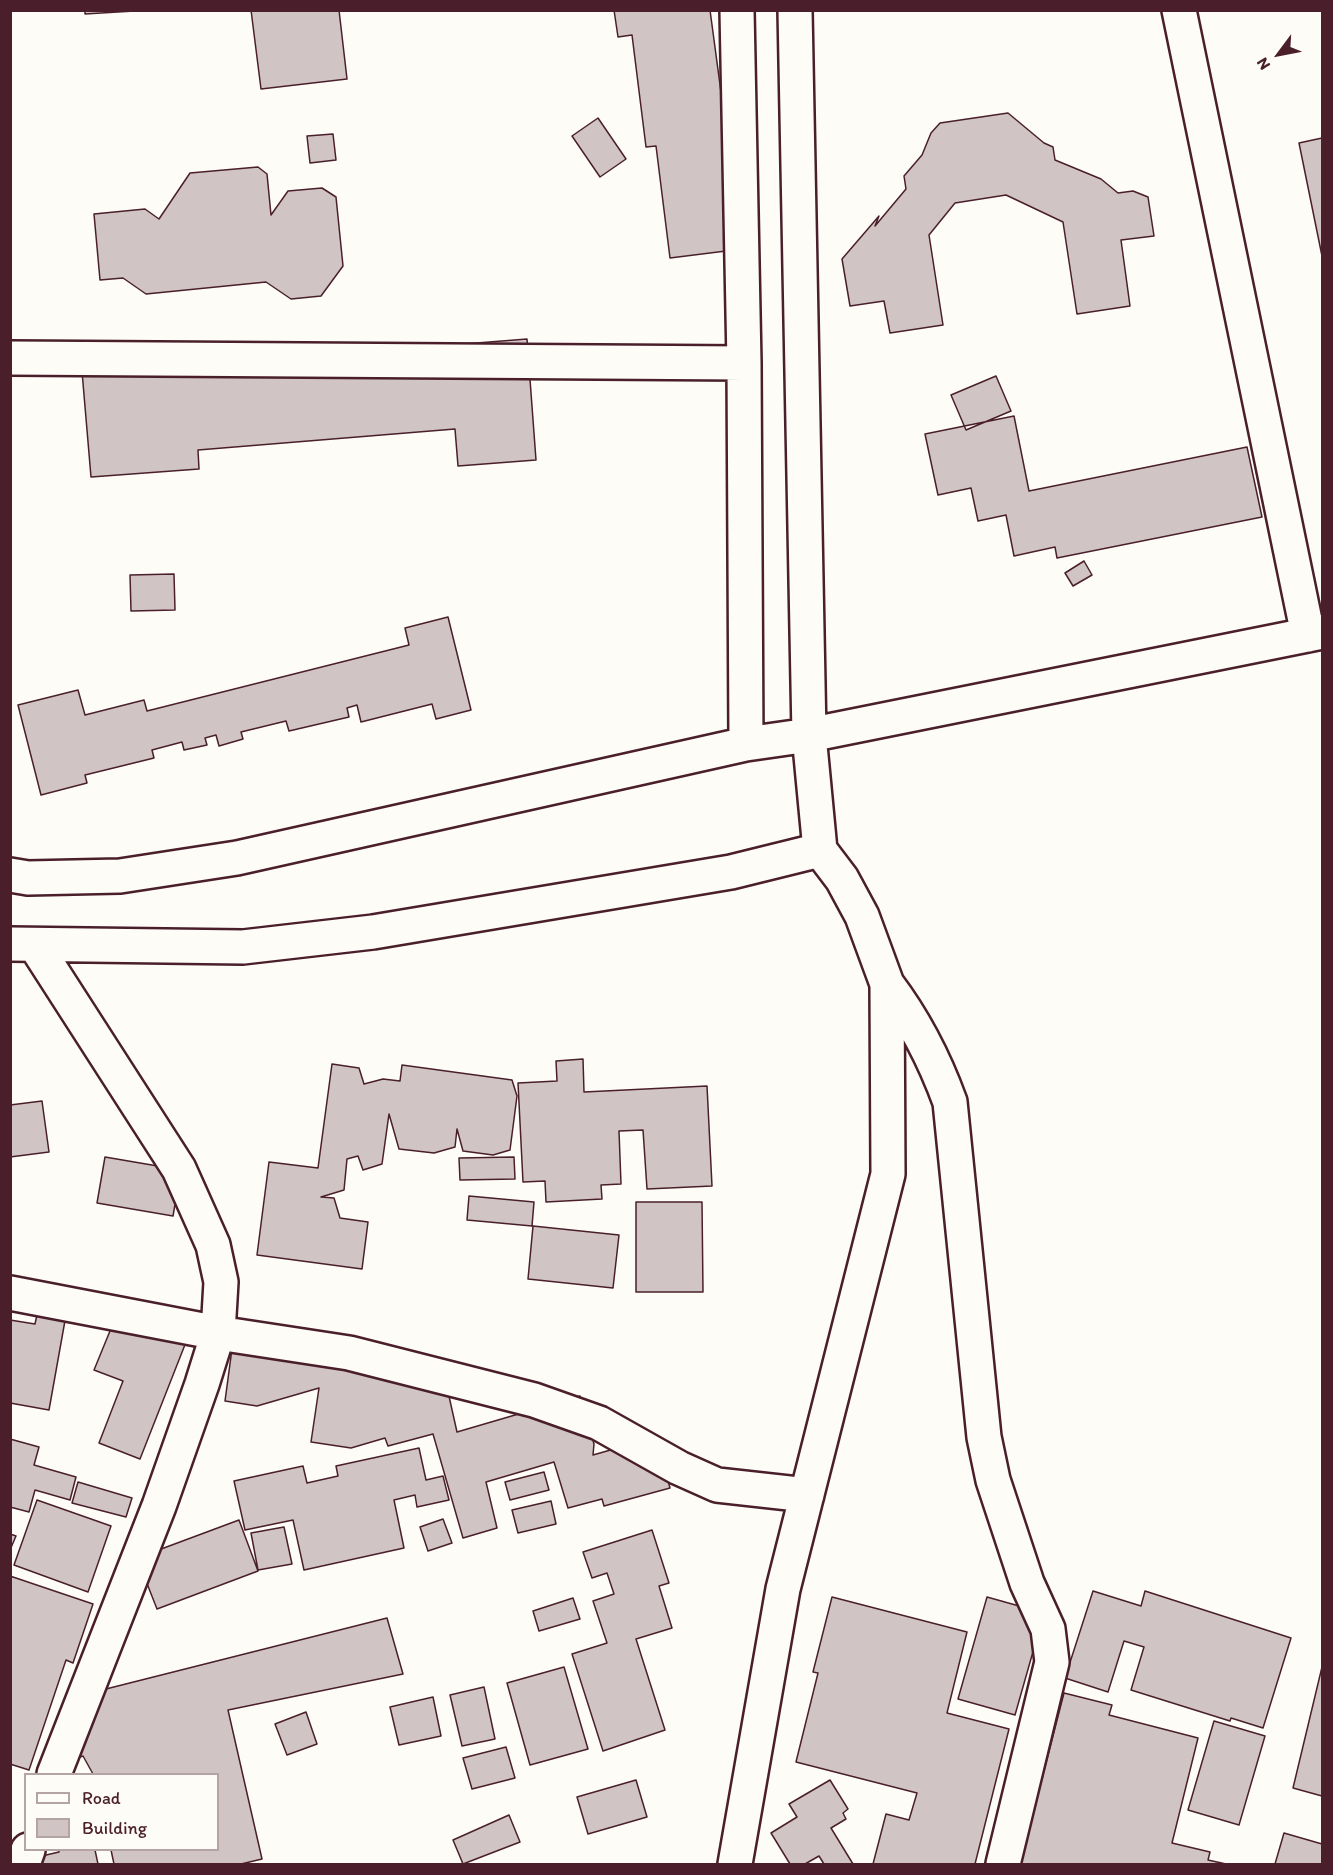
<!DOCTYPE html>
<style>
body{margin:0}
#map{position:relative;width:1333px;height:1875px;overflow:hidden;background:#fdfcf7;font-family:Itim,sans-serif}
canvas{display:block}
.frame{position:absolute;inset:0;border:12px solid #4a1f2b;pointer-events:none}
.legend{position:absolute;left:24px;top:1773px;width:195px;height:78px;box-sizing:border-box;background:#fdfcf7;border:2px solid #b5a4a5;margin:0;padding:8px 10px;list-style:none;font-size:18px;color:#4a1f2b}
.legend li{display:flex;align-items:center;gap:12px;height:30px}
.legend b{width:30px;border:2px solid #b5a4a5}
.north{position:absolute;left:1249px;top:24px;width:60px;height:60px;-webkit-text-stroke:4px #fdfcf7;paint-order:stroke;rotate:238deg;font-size:16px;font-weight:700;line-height:24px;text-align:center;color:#4a1f2b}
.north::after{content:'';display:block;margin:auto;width:21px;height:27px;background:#4a1f2b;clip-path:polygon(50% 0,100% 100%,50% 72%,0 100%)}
</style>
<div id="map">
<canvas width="1333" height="1875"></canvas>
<div class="frame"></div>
<ul class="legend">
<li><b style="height:8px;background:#fdfcf7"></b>Road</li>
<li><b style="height:16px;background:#d0c5c4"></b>Building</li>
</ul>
<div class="north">N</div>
</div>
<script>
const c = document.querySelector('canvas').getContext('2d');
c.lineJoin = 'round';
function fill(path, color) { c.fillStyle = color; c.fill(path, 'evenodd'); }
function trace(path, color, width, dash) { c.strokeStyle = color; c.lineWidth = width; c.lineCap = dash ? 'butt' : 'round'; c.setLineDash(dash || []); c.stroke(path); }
const building = new Path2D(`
 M85 10H151L85 14Z
 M251 10H339L347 79 261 89Z
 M614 10H710L742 249 670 258 656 146 646 147 632 35 618 37Z
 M1008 113 1044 143 1053 147 1055 160 1101 179 1118 193 1133 191 1148 197 1154 236 1121 240 1130 306 1077 314 1063 222 1006 195 955 203 929 235 943 325 890 333 884 301 850 306 842 259 879 216 875 226 906 189 904 176 922 155 931 133 940 123Z
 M598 118 626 159 600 177 572 136Z
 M333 134 336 160 310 163 307 136Z
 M1322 138V256L1299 143Z
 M258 167 267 174 271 215 288 191 322 188 336 197 343 266 321 296 291 299 266 282 146 294 123 278 100 280 94 214 145 209 159 219 190 173Z
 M527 339 536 460 458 466 455 429 198 450 199 469 91 477 80 348 137 370Z
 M996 376 1011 411 966 430 951 395Z
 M1014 416 1029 491 1247 447 1262 517 1057 558 1055 547 1014 556 1006 515 978 521 971 488 938 495 925 434Z
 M1084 561 1092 575 1073 586 1065 573Z
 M174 574 175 610 131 611 130 575Z
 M448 617 471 710 436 719 432 704 361 722 357 705 347 708 349 717 289 731 286 721 241 732 243 739 219 746 216 735 205 738 207 745 184 750 182 742 152 750 154 758 85 775 87 783 41 795 18 705 78 690 85 715 144 700 147 711 409 645 405 628Z
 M583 1059 584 1092 707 1086 712 1186 647 1189 643 1130 619 1131 621 1184 601 1185 602 1199 546 1202 545 1181 523 1182 518 1083 557 1081 556 1061Z
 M332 1064 359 1068 364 1084 383 1079 400 1081 402 1065 512 1080 517 1096 510 1150 493 1155 463 1151 457 1129 455 1147 434 1153 399 1149 389 1114 382 1164 363 1170 358 1156 347 1159 344 1190 321 1197 334 1198 340 1218 368 1222 362 1269 257 1255 269 1162 318 1168Z
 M42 1101 49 1152 10 1157V1105Z
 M105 1157 181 1170 173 1216 97 1203Z
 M514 1157 515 1179 460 1180 459 1158Z
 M469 1196 534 1202 532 1226 467 1220Z
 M636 1202H702L703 1292H636Z
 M533 1226 619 1235 613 1288 528 1279Z
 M119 1309 188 1337 140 1459 99 1443 123 1381 94 1370Z
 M38 1310 66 1315 49 1410 10 1403V1320L35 1324Z
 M234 1334 442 1365 457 1432 580 1396 594 1444 593 1455 656 1437 670 1488 604 1506 602 1499 568 1508 554 1462 486 1482 497 1528 463 1538 433 1434 388 1446 385 1438 351 1448 311 1442 319 1388 257 1406 225 1401Z
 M10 1439 39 1447 34 1465 76 1477 70 1500 35 1490 29 1512 10 1507Z
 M419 1448 426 1480 443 1476 449 1500 417 1507 415 1495 394 1500 404 1548 304 1570 293 1520 245 1530 234 1481 303 1466 307 1483 338 1476 336 1466Z
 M544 1472 549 1490 510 1500 505 1482Z
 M78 1482 132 1498 126 1517 72 1503Z
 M37 1500 111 1526 88 1592 14 1565Z
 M551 1501 556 1524 518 1533 512 1510Z
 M443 1519 452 1543 428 1551 420 1527Z
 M239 1520 258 1571 157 1609 137 1558Z
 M284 1527 292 1564 258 1570 251 1533Z
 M652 1530 669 1583 659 1586 672 1628 636 1639 665 1730 603 1751 572 1654 607 1643 593 1601 614 1594 607 1573 592 1578 583 1552Z
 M10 1534 16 1536 10 1550Z
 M10 1576 93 1604 73 1663 66 1660 29 1770 10 1764Z
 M1093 1591 1141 1606 1145 1591 1291 1638 1263 1728 1231 1718 1230 1721 1131 1690 1144 1647 1124 1641 1108 1692 1065 1678Z
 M832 1597 967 1632 947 1713 1009 1729 975 1864H873L886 1814 909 1820 917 1793 796 1762 818 1673 813 1672Z
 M987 1597 1044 1613 1015 1715 958 1699Z
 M573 1598 580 1619 539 1631 533 1611Z
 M387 1618 403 1674 228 1710 262 1859 241 1864H114L111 1850H218V1774H93L83 1756 69 1761 98 1691Z
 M564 1667 588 1749 530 1765 507 1683Z
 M1322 1667V1796L1293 1788Z
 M484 1687 495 1739 462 1746 450 1695Z
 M1064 1693 1112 1705 1109 1715 1198 1738 1172 1843 1210 1852 1208 1860 1226 1864H1020Z
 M433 1697 441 1736 399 1745 390 1707Z
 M306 1712 317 1744 287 1755 275 1724Z
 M1214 1721 1265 1736 1239 1825 1188 1810Z
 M506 1747 515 1778 472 1789 463 1758Z
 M636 1780 647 1817 588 1834 577 1797Z
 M830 1780 848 1809 843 1813 846 1819 831 1828 853 1864H824L819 1856 805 1864H790L771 1833 797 1817 789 1804Z
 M509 1815 520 1842 463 1864 453 1840Z
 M1284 1833 1322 1844V1864H1275Z
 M59 1850H95L98 1864H30L29 1859 59 1852Z`);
fill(building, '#d0c5c4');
trace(building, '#4a1f2b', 1.5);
const minor = new Path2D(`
 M737 10 744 363 746 744
 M1179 10 1308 635
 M10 358 744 363
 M10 875 28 878 120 876 237 858 746 744 809 735 1322 632
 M10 944 243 947 373 932 731 872 820 850 809 735 795 10
 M35 945 179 1169 213 1245 221 1282 218 1333 202 1384 159 1506 54 1774
 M887 984C915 1021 934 1058 950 1102L984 1437 993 1480 1027 1583 1048 1629 1052 1662 1003 1864
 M10 1293 218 1333 349 1353 534 1400 599 1423 679 1468 717 1485 807 1495
 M23 1864 28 1850
 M735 1864 783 1589 888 1174 887 984 862 916 842 879 820 850`);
trace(minor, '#4a1f2b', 38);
trace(minor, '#fdfcf7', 33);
</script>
